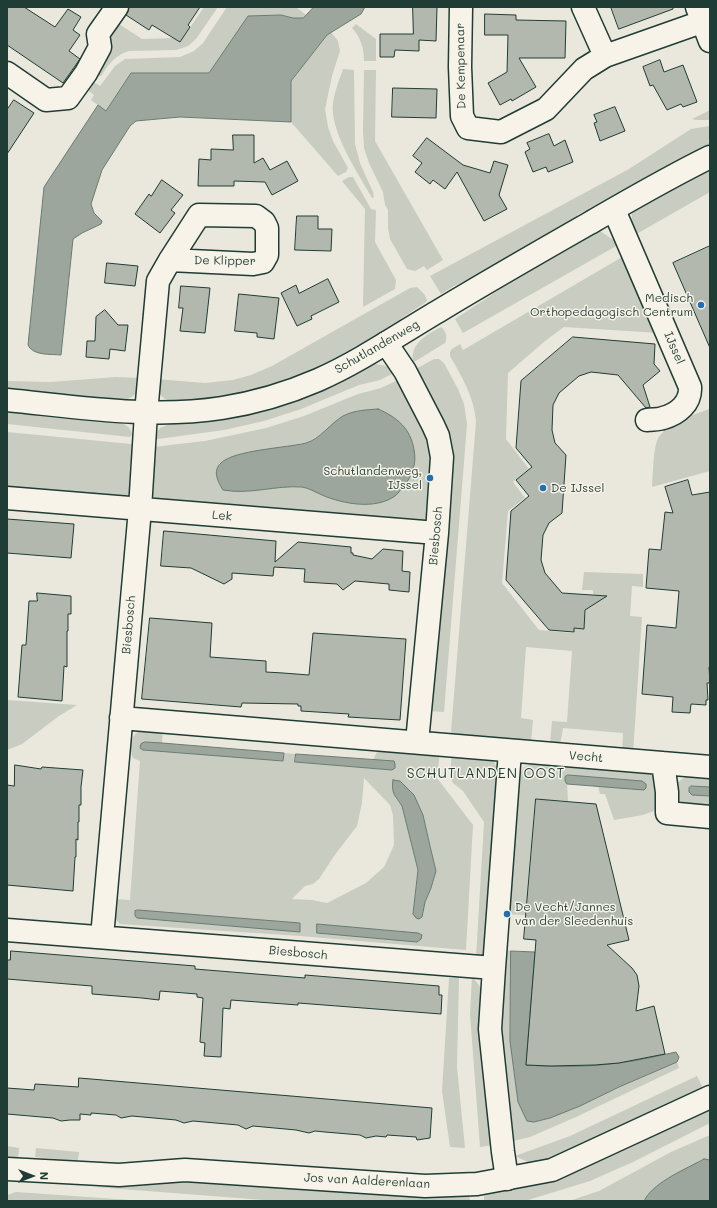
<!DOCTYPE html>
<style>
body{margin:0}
#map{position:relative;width:717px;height:1208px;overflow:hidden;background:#eae8dd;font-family:Mali,sans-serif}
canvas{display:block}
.frame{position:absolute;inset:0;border:8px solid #1f3d34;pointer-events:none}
.north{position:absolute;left:12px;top:1156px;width:40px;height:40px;-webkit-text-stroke:3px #f7f3e8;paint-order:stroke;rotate:90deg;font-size:11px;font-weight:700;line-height:16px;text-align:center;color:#1f3d34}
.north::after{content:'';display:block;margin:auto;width:14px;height:18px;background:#1f3d34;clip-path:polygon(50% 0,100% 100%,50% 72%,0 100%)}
</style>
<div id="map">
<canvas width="717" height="1208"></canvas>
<div class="frame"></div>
<div class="north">N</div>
</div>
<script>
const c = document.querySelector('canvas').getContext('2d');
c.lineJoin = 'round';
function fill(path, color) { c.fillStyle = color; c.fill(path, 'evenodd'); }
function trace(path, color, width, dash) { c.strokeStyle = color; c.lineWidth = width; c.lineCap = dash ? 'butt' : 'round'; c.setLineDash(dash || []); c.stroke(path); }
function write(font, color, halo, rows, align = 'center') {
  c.font = font + ' Mali,sans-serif'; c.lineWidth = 3; c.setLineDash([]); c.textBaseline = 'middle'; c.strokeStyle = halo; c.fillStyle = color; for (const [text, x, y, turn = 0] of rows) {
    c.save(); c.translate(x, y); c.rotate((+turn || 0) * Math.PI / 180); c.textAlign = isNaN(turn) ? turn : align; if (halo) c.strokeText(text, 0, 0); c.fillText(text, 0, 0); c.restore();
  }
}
fill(new Path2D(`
 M204 7H218L196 39 188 46 176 50 129 51C115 55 109 64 101 76H98L94 73 107 36 116 22 142 39 174 38 180 42Z
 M227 7H296L306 15 303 18H293L281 15 248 16 209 73H131L106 111 91 100 94 95 86 89 92 81 100 86 115 66 125 59 180 57 194 51 203 43Z
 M356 24 376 39V61H364C364 48 361 38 352 28Z
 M331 32 338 41 340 51 332 76 325 109 328 127 333 141 348 168 346 172 338 176 291 122V81L327 35Z
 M343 69 354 70 355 144 360 163 373 192 374 197 372 198C358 173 329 131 333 102 335 91 339 80 343 69Z
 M364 70H376L375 141 443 260 427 270 424 266 415 271 407 269 390 239 388 228V210L385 205 383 192 369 163 364 148 363 131Z
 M710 110V120H696L692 119Z
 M710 126V139L708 140 710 146 616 199 614 195 577 215 580 220 505 263 454 286 441 294 430 276 629 169 691 129Z
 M710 169V192L633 236 631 234 632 213Z
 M349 177H353L371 209 376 210 375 242 396 280 395 289 363 307 365 209 342 181Z
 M600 231 618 243V245L463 333 455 319 502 288Z
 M624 256 659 333 564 327 545 341 508 373 506 439 529 469 513 482 525 498 508 511 502 583 539 630 574 633V628L584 629 586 604 595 596 593 594V590H582L584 572 643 574V587L632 586 630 616 642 617 633 754 622 753 623 733 563 728 560 745 550 744 552 721 567 722 572 651 526 647 521 718 533 720 531 742 453 735 451 732 476 421C474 397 462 377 450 356V352L452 349 460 344 463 350Z
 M417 287 424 294 427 300 426 302C356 349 289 393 203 400 189 401 166 408 158 391 157 387 157 383 156 379L205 383 233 380 251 375 272 366 410 288Z
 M441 327C446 331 448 337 445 343L414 362 413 361C410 343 428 334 441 327Z
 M434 359H439L444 363 458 389 464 404 467 424 444 712 429 711 448 477 414 370Z
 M375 364C384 365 389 366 394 373L380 380 359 385 301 409 264 421 224 430 158 439 155 438V435L160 428 170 424 203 421Z
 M116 377 141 378C138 393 136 397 121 401L7 389V381L51 382Z
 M400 379 433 446 428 515 424 521 148 502 153 447 205 441 266 428 304 416 358 394 381 388ZM324 432 361 505 322 495 304 487 289 486 244 492 228 458 252 452 280 448 308 442Z
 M709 409 710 411V471L652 487C653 473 653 457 656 444 661 424 692 416 709 409Z
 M7 410 116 421C123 423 132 427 132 435L130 437 7 424Z
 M7 432 131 444 134 447 132 489 128 495 122 499 7 492Z
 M7 700 77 705 59 716 22 744 7 750Z
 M147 726 163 727 162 743 145 742 283 761 284 753 296 754 295 762 391 770 394 761 373 760 380 746 440 751 437 778 473 825 466 950 300 936 120 924 113 917 115 899 130 900 140 761 133 758C127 741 132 734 147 726ZM364 778 390 805 393 815 394 845 384 867 366 883 327 903 312 900 292 899 305 886 313 884 319 879 334 856 357 826 362 803ZM400 781 414 795 423 815 436 871 431 888 425 902 413 914 418 870 402 806 395 798Z
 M452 752 493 760 499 772 487 947 482 956 476 958 484 822 463 791 453 783 450 776Z
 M540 760 647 769 655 777 658 802 654 811 643 815 614 820 605 794H600L598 786 567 784 568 801 536 799 526 915 506 914 518 777 524 767Z
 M691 774 710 776V787L691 786 689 791 692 795 710 796V811L678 807C673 786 671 785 691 774Z
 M501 949 511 951 510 1041 518 1102 534 1122C565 1113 593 1099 623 1085 641 1077 659 1070 677 1062L679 1068 576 1117 530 1137 509 1142 499 1042Z
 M472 976 484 992 493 1145 480 1147 470 1014Z
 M449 978H459L457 1067 465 1148 450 1147 442 1091Z
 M697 1076 704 1090 553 1160 530 1163 515 1156 570 1136Z
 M710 1106V1123L633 1162 590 1181 528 1200 521 1201H484V1193C517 1187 550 1181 581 1169 626 1152 668 1128 710 1106Z
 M710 1135V1160L704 1159 645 1199V1201H569L599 1191 671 1152Z
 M7 1146 19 1148 18 1161 7 1160Z
 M36 1148 79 1152 78 1161 35 1157Z
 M159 1180 469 1194 470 1201H277L95 1187 132 1186Z
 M16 1192 145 1201H7V1195Z`), '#c8ccc1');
const water = new Path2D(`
 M314 7H365L361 14 327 35 291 81V122L180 117 136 121 130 126 102 170 91 204 94 213 102 221 101 224 82 233 73 239 61 355C51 354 33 356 28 345L44 187 98 105 106 111 131 73H209L248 16 281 15 293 18H303Z
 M378 409C397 417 411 429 414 450 417 463 412 477 403 487 401 489 398 494 395 496 375 510 343 504 322 495 315 492 309 488 302 487 276 485 250 495 223 490 218 482 212 471 221 463 234 450 286 448 306 443 320 439 331 423 343 416 355 410 366 410 378 409Z
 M145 742 162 743 284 753 283 761 143 750 140 748 141 744Z
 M296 754 394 761 395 764V768L392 770 295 762Z
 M568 775 642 781 646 784V788L644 790 567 784 565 781V777Z
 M393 780 400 781 414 795 423 815 430 846 436 871 431 888 425 902 422 917 419 919 416 918 413 914 418 870 402 806C395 796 391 793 393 780Z
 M691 786 710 787V796L692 795 689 792V788Z
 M138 910 300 923V932L137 918 135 916V911Z
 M317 924 418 933 422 935 421 939 417 942 317 933Z
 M511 951 535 952 526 1065C557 1067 588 1067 618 1063 638 1061 657 1056 676 1052L679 1057 677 1062 619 1087 580 1106 550 1118 534 1122 527 1121 518 1102 510 1041Z
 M704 1159 710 1160V1201H645V1199C656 1181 686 1169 704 1159Z`);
fill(water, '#9ca69c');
trace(water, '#6a7c72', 1);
const building = new Path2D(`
 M7 7H24L55 27 68 9 81 17 73 30 80 35 69 51 80 59 63 83 7 45Z
 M129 7H200L188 25 190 27 180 42 152 25 149 30 126 15Z
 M413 7H437L436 41 419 40V51L395 50 394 57H380V34H413Z
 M611 7H673V9L619 29Z
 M485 14 516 15V20L566 21 565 58H519L536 87 512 101 511 99 500 105 488 83 507 72 508 35H485Z
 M660 60 664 72 683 65 697 102 683 107 681 104 667 110 653 85 650 86 643 67Z
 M393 88 437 89 436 118 392 117Z
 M14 100 34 113 7 154V110Z
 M615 107 625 131 600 141 594 123 597 122 594 115Z
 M549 134 554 146 565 140 573 162 548 172 546 167 533 172 525 152 530 149 527 143Z
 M233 135H254V163L263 158 270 170 287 161 298 181 272 195 265 182 234 181V186H198L199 159 211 160V149L233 150Z
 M427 138 463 165 490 173 494 161 508 165 499 195 507 209 484 221 457 172 445 189 433 180 430 184 415 172 422 163 413 156Z
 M162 180 183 195 171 210 175 213 160 233 135 214 149 194 151 196Z
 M297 216H318V229H332L331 251 295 250Z
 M710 246V348L673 263Z
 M107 263 138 266 135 286 105 283Z
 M328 279 339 302 311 316 312 319 297 326 281 293 296 285 299 293Z
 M181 286 210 288 205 333 180 331 183 308H179Z
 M239 294 279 298 274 339 257 337V333L235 331Z
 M105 310 118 325H128L125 351 110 349 109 359 86 357 87 341H95L96 317Z
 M573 337 655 344 654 364 660 371 643 385 650 407 646 408 618 375 591 372 579 376 559 393 553 405 552 430 555 443 566 455 562 513 549 523 543 535 541 560 545 573 562 593 607 596 585 610 584 629 574 628V632L549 630 506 580 511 511 529 496 516 480 532 467 516 448 521 381Z
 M688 480 692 495 710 492V667H709L710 683H707L708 700H706V705L691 704 690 713 672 712 673 697 642 694 647 625 676 628 679 591 646 588 649 549 661 550 665 512 673 513 665 487Z
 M7 519 74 524 71 558 7 553Z
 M164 531 276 541 275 562 298 542 351 547V553H353V555L372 559 383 549 403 551 402 571 410 572 409 592 389 590V584L355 581 343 590 337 584 304 582 305 569 274 567 273 576 232 573V579L224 584 191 568 161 566Z
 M37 593 71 596V614H68V631H67V667L64 666 62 701 18 697 22 645H26L29 601H37Z
 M150 618 212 623 210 657 266 661V672L283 673 309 675 313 633 406 639 400 720 348 717 349 714 301 711V706H298V704L242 703 241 707 142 699Z
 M15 765 41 769 42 767 83 770 81 787V805H79V822H78V840L76 839V857H75L73 891 7 885V785L14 786Z
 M536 799 596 804 629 940 607 945 632 968 637 975 639 986 636 1011 654 1006 665 1054 619 1063 595 1065 550 1066 526 1065 536 940 524 939Z
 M11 951 195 966V969L305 978V975L439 986V995H442L441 1014 298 1003V1005L231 1000 230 1009 223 1008 221 1057 204 1056 205 1043 200 1042 203 998 197 997V994L160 991 159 1000 142 998 92 994V986L7 979V960H10Z
 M79 1078 432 1108 430 1138 417 1140 416 1137 387 1135 386 1137 376 1136 366 1138 360 1135 325 1132 315 1131 309 1133 296 1130 253 1126 246 1129 238 1125 227 1124 193 1121 184 1123 176 1120 132 1116 121 1118 116 1115 91 1113V1115L80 1114V1120H70L61 1121 53 1118 7 1114V1088L34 1090 35 1084 78 1087Z`);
fill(building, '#b2b8ae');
trace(building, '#1f3d34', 1);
const minor = new Path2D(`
 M461 7 460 67 462 116 468 128 501 132 546 109 584 69 605 56 710 19
 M583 7 605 56
 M697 7 710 41
 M7 73 46 100 68 98 86 73 100 47 98 34 117 7
 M614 210 690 387C691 403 678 414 663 418 658 420 652 419 647 420
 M386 343 405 371 433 425 438 436 442 457 437 533 417 742
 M7 498 437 533
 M121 718 710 767
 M663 763 667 792V813L710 817
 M7 930 494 968
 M102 937 140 509 146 413 158 281 170 260 199 215 256 216 264 222 267 228V255L263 262 253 264 170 260
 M507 1179 503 1152 490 1029 494 968 510 751`);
const tertiary = new Path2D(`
 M7 400C78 407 151 419 222 408 254 403 288 393 318 380 361 361 401 333 442 309 490 280 539 252 588 224 628 201 669 177 710 157
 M7 1169 119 1175 185 1170 425 1186 477 1184 552 1170 710 1097`);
trace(minor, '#1f3d34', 25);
trace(tertiary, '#1f3d34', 25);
trace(minor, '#f7f3e8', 22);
trace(tertiary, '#f7f3e8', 22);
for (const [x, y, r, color] of [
 [701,305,4,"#1f6fb2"],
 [430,478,4,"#1f6fb2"],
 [543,488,4,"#1f6fb2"],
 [507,914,4,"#1f6fb2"]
]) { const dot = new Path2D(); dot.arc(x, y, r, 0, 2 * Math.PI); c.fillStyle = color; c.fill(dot); trace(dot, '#f7f3e8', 1.5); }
write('12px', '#1f3d34', '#f7f3e8', [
 ["De Kempenaar",461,66,-91],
 ["De Klipper",225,261,1],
 ["Schutlandenweg",377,347,-30],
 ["IJssel",674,348,67],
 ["Lek",222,516,5],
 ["Biesbosch",436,536,-85],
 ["Biesbosch",129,625,-85],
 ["Vecht",586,757,5],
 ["Biesbosch",298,953,5],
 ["Jos van Aalderenlaan",367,1181,3]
]);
write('12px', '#1f3d34', '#f7f3e8', [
 ["Medisch",693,298],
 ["Orthopedagogisch Centrum",693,312],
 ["Schutlandenweg,",422,471],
 ["IJssel",422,485],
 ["De IJssel",551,488,"left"],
 ["De Vecht/Jannes",515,907,"left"],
 ["van der Sleedenhuis",515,921,"left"]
], 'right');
c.letterSpacing = '1px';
write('14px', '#1f3d34', '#f7f3e8', [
 ["SCHUTLANDEN OOST",486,774]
]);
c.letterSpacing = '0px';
</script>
